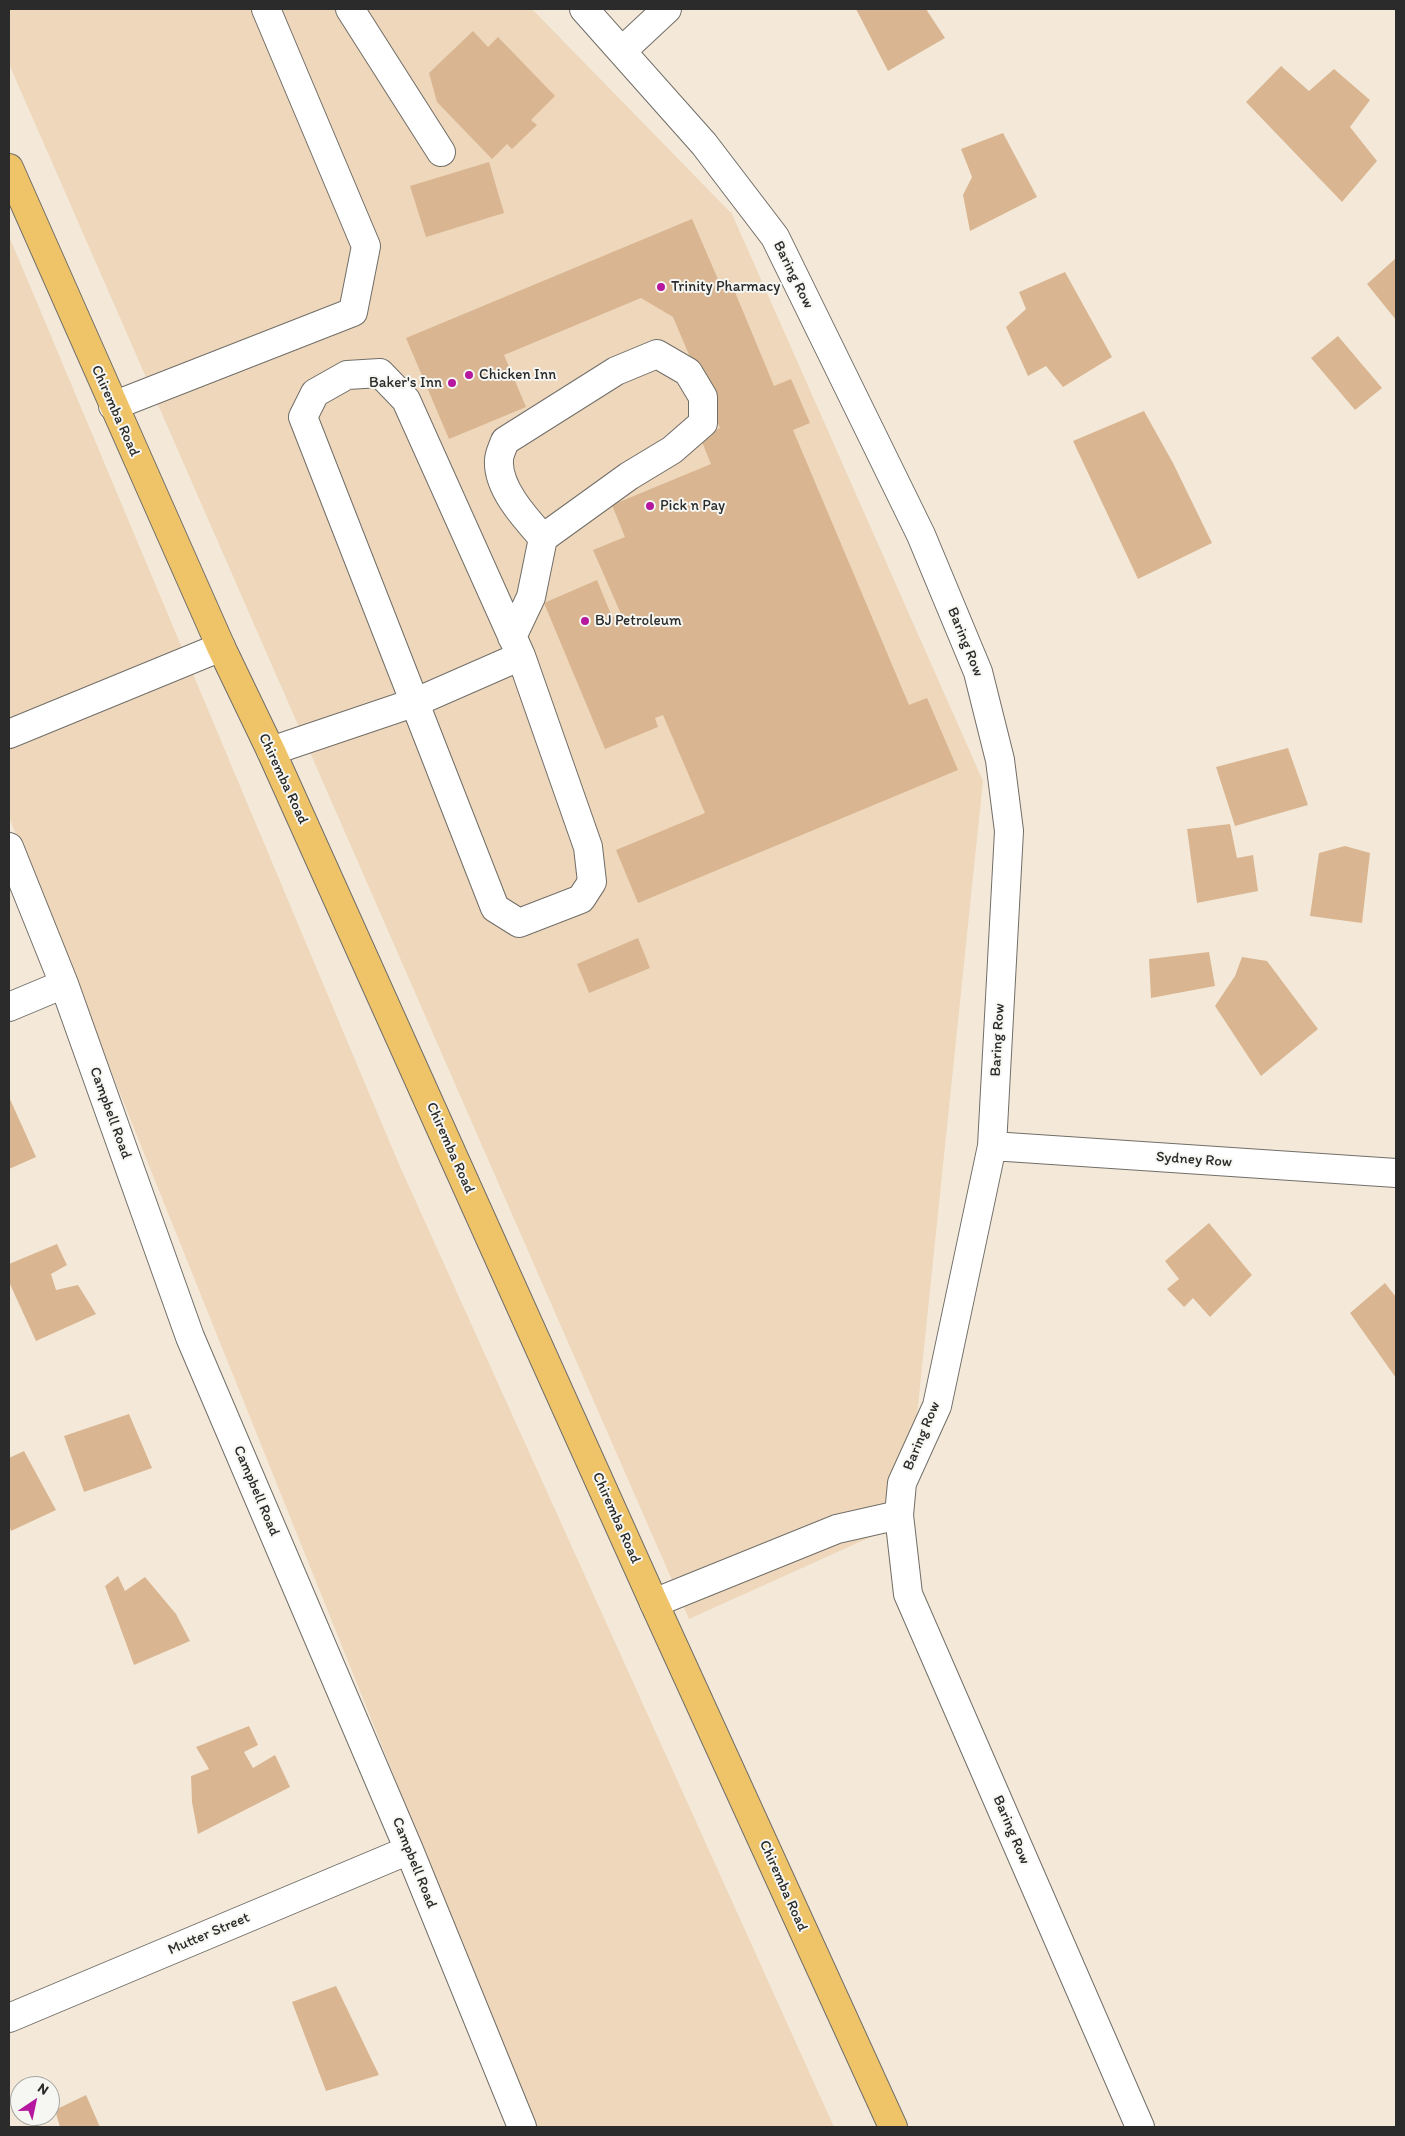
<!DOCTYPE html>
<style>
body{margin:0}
#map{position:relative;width:1405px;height:2136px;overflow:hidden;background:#f4e9d9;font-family:Itim,sans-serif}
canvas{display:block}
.frame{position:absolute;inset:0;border:10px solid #2b2b2b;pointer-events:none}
.north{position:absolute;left:10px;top:2076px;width:50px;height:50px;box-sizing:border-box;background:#f6f6f2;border:1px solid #a5a5a2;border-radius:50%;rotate:34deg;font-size:14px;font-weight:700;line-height:20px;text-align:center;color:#2b2b2b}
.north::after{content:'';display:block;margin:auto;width:18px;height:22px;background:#b5179e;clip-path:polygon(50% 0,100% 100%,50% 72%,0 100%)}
</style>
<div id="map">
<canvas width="1405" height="2136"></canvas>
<div class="frame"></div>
<div class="north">N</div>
</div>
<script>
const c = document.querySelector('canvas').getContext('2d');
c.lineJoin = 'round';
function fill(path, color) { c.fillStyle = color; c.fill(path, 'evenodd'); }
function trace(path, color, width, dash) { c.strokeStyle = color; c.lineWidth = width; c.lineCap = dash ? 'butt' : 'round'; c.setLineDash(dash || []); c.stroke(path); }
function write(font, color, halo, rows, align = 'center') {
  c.font = font + ' Itim,sans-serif'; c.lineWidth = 4; c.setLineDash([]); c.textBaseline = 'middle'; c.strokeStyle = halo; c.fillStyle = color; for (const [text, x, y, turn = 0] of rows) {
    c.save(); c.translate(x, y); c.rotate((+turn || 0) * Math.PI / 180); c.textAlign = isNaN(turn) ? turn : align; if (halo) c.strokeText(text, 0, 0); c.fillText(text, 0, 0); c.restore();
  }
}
fill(new Path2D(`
 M9 9H532L732 214 983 781 906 1521 689 1619 9 64Z
 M9 236 398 1162 834 2127H535L9 817Z`), '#eed7bb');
fill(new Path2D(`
 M856 9H926L945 38 888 71Z
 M473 31 488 47 498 37 555 96 531 120 537 125 512 149 507 144 492 159 437 102 429 73Z
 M1281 66 1309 91 1334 69 1370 100 1350 127 1377 161 1342 202 1246 102Z
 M1003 133 1037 197 970 231 963 195 972 177 961 149Z
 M489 162 504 213 426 237 410 186Z
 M692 219 720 284 730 280 774 386 791 379 810 423 793 430 909 705 927 698 958 770 638 903 616 850 705 813 663 715 655 718 658 727 605 749 544 603 597 580 612 617 621 614 593 550 625 537 612 505 711 464 700 437 720 428 673 317 641 298 504 355 526 407 449 439 406 338Z
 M1396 258V320L1367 284Z
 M1065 272 1112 357 1063 387 1046 366 1028 376 1006 327 1026 309 1019 292Z
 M1338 336 1382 388 1355 410 1311 358Z
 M1144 411 1173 463 1212 543 1138 579 1073 441Z
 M1288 748 1308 805 1235 826 1216 767Z
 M1230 824 1237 858 1253 855 1258 891 1197 903 1187 829Z
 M1345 846 1370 853 1362 923 1310 916 1319 853Z
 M638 938 650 968 589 993 577 964Z
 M1209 952 1215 986 1151 998 1149 959Z
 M1242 957 1267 961 1318 1029 1261 1076 1215 1006 1235 976Z
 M9 1097 36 1157 9 1169Z
 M1209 1223 1252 1275 1210 1317 1193 1298 1184 1307 1167 1289 1179 1279 1165 1261Z
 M57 1244 67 1265 51 1274 56 1290 78 1285 96 1314 36 1341 9 1282V1264Z
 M1385 1283 1396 1297V1378L1350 1313Z
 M129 1414 152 1468 84 1492 64 1436Z
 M24 1451 56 1510 11 1531 9 1525V1458Z
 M118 1576 125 1591 145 1577 176 1614 190 1641 134 1665 105 1586Z
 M249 1726 258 1745 244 1752 253 1768 275 1755 290 1787 198 1834 192 1802 191 1776 209 1769 196 1747Z
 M336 1986 379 2075 326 2091 292 2002Z
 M86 2095 100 2127H60L55 2110Z`), '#d9b691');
const minor = new Path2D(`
 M350 9 441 152
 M584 9 704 144 775 237 921 535 978 672 1000 760 1009 831 992 1146 937 1406 902 1483 899 1515 908 1594 1140 2127
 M622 51 667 9
 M380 373 406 400 521 656 588 847 592 882 581 899 519 923 495 908 303 417 315 393 347 375Z
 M113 406 353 312 366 246 266 9
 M512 637 531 597 543 538 629 476 672 450 703 423V397L688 372 657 354 616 371 505 441C503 447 499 454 499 460 497 488 526 519 543 538
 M9 734 221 647
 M271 751 416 702 521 656
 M9 847 64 984 190 1337 409 1850 522 2127
 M9 1007 64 984
 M992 1146 1396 1173
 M654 1603 837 1529 899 1515
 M9 2018 409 1850`);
const major = new Path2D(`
 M9 168 221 647 271 751 654 1603 893 2127`);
trace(minor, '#716e68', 30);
trace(major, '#716e68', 30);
trace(minor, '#fff', 28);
trace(major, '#efc469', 28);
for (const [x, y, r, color] of [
 [661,287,5,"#b5179e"],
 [469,375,5,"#b5179e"],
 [452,383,5,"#b5179e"],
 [650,506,5,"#b5179e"],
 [585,621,5,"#b5179e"]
]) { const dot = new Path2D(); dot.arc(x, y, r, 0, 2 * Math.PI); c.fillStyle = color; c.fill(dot); trace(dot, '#f6f6f2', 2); }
write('15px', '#2b2b2b', '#f6f6f2', [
 ["Baring Row",793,275,64],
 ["Chiremba Road",115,411,66],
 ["Baring Row",965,642,68],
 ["Chiremba Road",283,779,65],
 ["Baring Row",998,1040,-87],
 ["Campbell Road",110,1113,70],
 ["Chiremba Road",450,1148,66],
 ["Sydney Row",1194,1160,4],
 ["Baring Row",922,1436,-67],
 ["Campbell Road",256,1491,67],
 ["Chiremba Road",616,1518,66],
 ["Baring Row",1011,1830,67],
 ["Campbell Road",414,1863,68],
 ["Chiremba Road",783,1886,66],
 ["Mutter Street",209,1934,-23]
]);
write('15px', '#2b2b2b', '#f6f6f2', [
 ["Trinity Pharmacy",671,287],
 ["Chicken Inn",479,375],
 ["Baker's Inn",442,383,"right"],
 ["Pick n Pay",660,506],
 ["BJ Petroleum",595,621]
], 'left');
</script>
